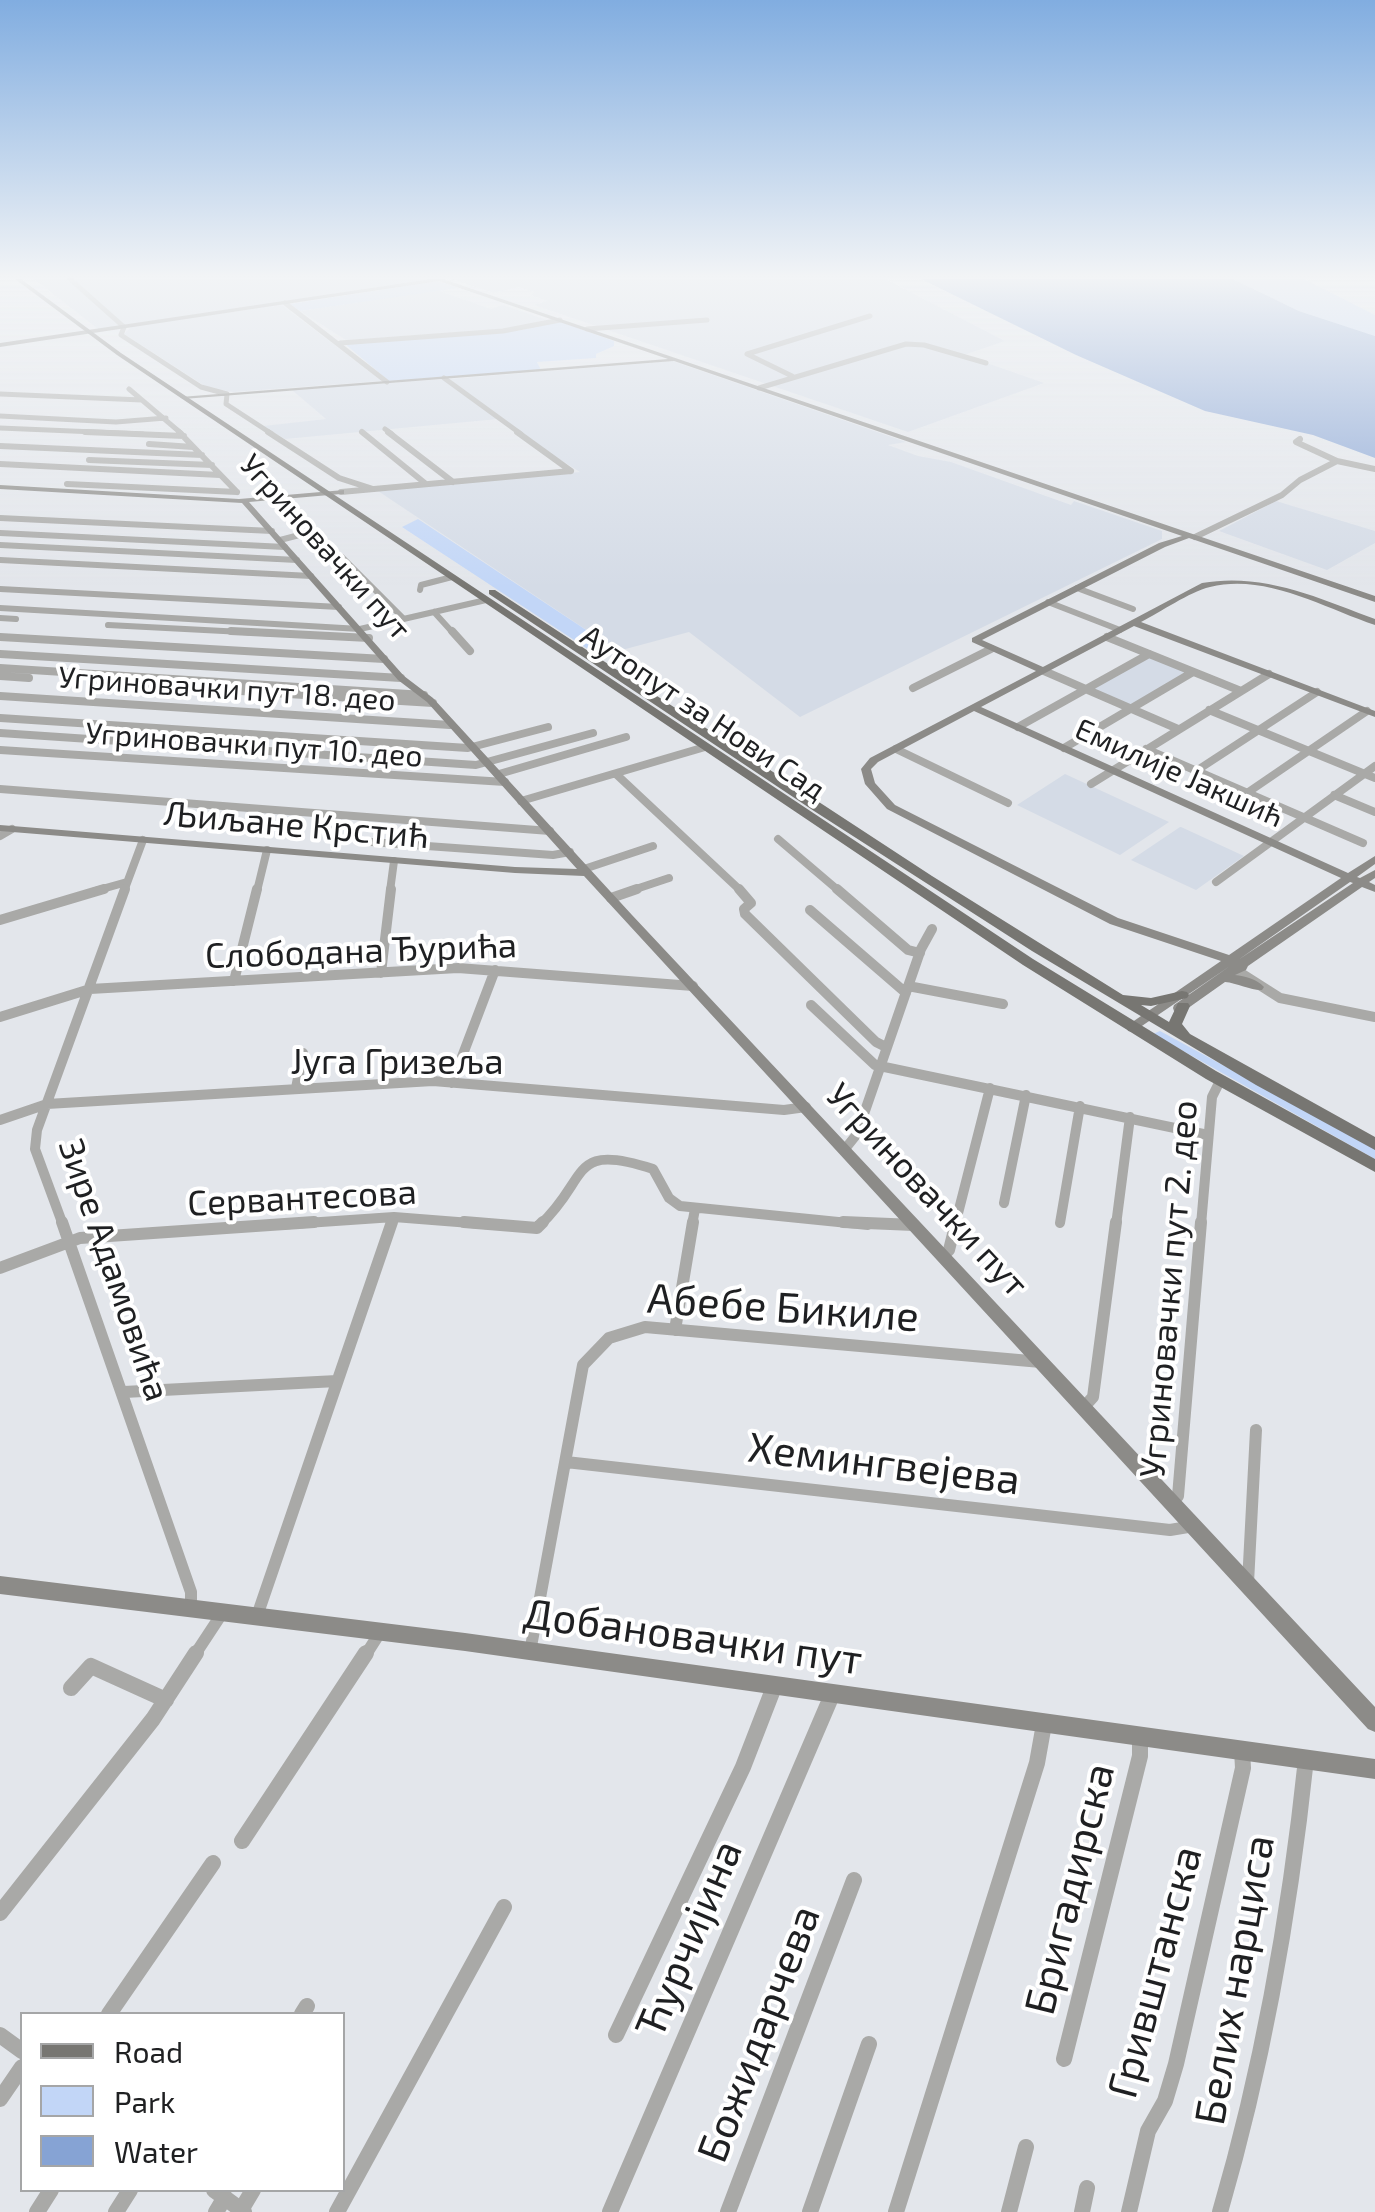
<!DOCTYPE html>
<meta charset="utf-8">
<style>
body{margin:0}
#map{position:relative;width:1375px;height:2212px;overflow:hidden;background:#e3e6eb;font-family:"Exo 2",sans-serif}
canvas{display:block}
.legend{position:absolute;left:20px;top:2012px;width:325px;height:180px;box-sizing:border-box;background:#fff;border:2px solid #a5a6a7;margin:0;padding:12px 18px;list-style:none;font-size:30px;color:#1f2022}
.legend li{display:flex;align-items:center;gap:20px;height:50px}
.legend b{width:50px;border:2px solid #a5a6a7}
</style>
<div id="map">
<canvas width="1375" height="2212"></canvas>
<ul class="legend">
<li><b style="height:12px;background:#777672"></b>Road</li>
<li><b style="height:28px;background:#c2d6f7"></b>Park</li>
<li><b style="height:28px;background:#86a3d4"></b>Water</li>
</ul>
</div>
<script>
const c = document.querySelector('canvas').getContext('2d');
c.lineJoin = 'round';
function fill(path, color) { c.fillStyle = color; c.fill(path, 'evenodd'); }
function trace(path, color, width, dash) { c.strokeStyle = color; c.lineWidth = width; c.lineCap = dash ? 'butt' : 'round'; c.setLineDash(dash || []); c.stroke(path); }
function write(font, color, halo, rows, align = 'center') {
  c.font = font + ' "Exo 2",sans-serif'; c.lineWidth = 8; c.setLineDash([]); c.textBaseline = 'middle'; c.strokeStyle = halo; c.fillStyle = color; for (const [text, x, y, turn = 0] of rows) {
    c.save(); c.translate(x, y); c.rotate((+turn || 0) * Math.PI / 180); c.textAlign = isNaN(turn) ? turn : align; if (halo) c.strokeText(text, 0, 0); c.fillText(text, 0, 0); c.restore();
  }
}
fill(new Path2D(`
 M34 279H435L98 329Z
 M451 279H885L1005 341 964 355 1044 383 908 432 534 305 547 301 531 295 534 292 518 287 494 293Z
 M437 290 491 309 503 305 547 320 507 329 346 340 300 311Z
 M282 305 382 381 233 392 208 388 124 334 132 326Z
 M673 361 906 442 888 445 918 456 951 462 1071 505 1074 501 1162 531V539L800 717 689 632 618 651 378 491 580 472 530 441 449 379Z
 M443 379 498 419 285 439 263 426 326 419 292 390Z
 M1276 501 1375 531V543L1327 570 1219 531Z
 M1149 654 1193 672 1131 709 1086 690Z
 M1065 774 1169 822 1120 855 1017 805Z
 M1180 827H1181L1244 856 1196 890 1131 860Z`), '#d4dbe6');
fill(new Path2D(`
 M1233 279H1304L1375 315V336L1299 311Z
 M438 281 458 288 300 311 290 304Z
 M558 321 614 341V346L596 354V358L537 362 541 370 389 381 345 344 522 330Z
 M418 519 618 651 600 657 402 527Z
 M1160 1031 1375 1148V1159L1153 1034Z`), '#c2d6f7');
fill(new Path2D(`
 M921 279H1233L1299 311 1375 336V458L1313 435 1205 411 1076 355Z`), '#86a3d4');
trace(new Path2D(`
 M70 279 124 327 121 335 201 387 227 394 226 404 272 434
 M285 303 387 382
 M587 329 707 320
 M340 343 503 331 560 320
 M792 376 747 354 870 316
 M444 378 521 434
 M759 388 906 344 924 345 986 363
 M129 389 182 434
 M0 394 142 400
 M0 416 116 422 166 418
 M0 428 143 434
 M385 429 392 434`), '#a9a9a7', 5);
trace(new Path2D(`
 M85 432 184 436
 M179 432 237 492
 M268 432 339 478 373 489
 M362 432 426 484
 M388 432 453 482
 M517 432 571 471
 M1300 439 1296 442 1337 461
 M149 444 193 447
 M0 446 202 455
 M89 460 212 465
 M0 464 220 475
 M67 484 237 492
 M341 492 571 471
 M0 518 272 531
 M0 533 285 547
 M1195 537 1282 495 1300 480 1337 461 1375 469
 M280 540 315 531 285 497
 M0 545 297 560
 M342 557 404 619
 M0 560 311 576
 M1077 588 1133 609
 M0 589 339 607
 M420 590 421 585 452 577
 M1048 602 1120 630
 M0 608 360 629 486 600
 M434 612 454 634
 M0 618 16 619
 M108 625 281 634`), '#a9a9a7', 6);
trace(new Path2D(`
 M231 631 369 638
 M452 631 470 651
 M0 637 384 659
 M1107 637 1241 691
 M0 654 401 678
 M0 668 424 695
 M1044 671 1178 729
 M0 676 29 678
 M96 682 433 703
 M913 688 991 649
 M0 696 450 725
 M1209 710 1375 778
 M0 718 468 748 548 727
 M1018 727 1149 654
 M0 733 476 765 593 733
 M1064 748 1193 672
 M896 749 1008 803
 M1146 749 1363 843
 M0 750 505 782
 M1196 771 1317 692
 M499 774 626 737
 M616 774 741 891
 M1091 784 1269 674
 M0 789 550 831
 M1247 793 1367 711
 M1334 795 1375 812
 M521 801 705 747
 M0 836 12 829
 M778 839 839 891
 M371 842 553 855 570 852
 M584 869 653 846
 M1216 882 1375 766
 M95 891 127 882
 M124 891 143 840
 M257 891 267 850
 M390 891 394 861
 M630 891 669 878`), '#a9a9a7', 8);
trace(new Path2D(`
 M739 889 751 903 744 909 745 914 876 1042 886 1047
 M837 889 908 950 920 953
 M611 898 637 889
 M810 910 906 993
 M0 920 104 889
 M1236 970 1280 998 1375 1017
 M381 973 391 889
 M234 981 257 889
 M908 986 1003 1004
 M811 1005 875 1065 1208 1135
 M0 1017 90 989 458 968 693 986
 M452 1083 495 970
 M296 1088 303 1053
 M0 1120 47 1104 433 1081 784 1110 806 1107
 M845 1149 857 1134 921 949 932 929
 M1004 1203 1026 1095
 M1060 1223 1080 1106
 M63 1225 35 1149 37 1130 125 889
 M277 1225 394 1217 496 1225
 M391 1225 394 1217
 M540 1225C590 1179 568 1141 653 1169L669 1198 680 1206 868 1225
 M692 1225 695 1209
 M955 1225 990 1088
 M1116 1225 1130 1117
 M1201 1225 1212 1097 1220 1081`), '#a9a9a7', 10);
trace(new Path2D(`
 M62 1222 191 1592V1608
 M464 1222 537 1228 543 1222
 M843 1222 914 1225
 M943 1256 949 1250 956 1222
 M0 1268 80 1238 314 1222
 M675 1330 693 1222
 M124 1392 337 1381
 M1084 1407 1093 1397 1116 1222
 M566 1462 1170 1530 1194 1526
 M1173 1503 1178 1496 1201 1222
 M1248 1583 1256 1430
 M257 1616 392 1222
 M530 1652 583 1365 609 1338 645 1327 1041 1362
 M194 1656 223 1612
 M365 1656 381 1631`), '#a9a9a7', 12);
trace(new Path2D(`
 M71 1688 91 1666 166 1700
 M242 1841 366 1653
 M0 1913 153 1719 196 1653
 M109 2014 213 1863
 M302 2014 307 2006
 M0 2035 22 2051
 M616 2035 743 1767 774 1687
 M1064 2059 1140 1756V1736
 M0 2099 22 2067
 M214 2190 244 2212
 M241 2210 253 2190
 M37 2212 51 2190
 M116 2212 130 2190
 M216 2212 225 2197
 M337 2212 504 1907
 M610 2212 832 1695
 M728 2212 854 1880
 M810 2212 869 2044
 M896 2212 1037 1763 1044 1724
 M1009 2212 1026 2147
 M1082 2212 1087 2188
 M1129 2212 1148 2131 1165 2101 1176 2064 1243 1768 1242 1750
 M1220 2212C1263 2065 1290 1911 1306 1759`), '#a9a9a7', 16);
fill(new Path2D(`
 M432 279H443L1375 596V602L1189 538 1165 547 982 640 1043 667 1202 583C1263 572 1319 598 1375 619V625C1324 608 1266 573 1210 587 1189 592 1161 612 1141 622L1375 711V717L1134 626 981 707 1348 873 1375 856V864L1357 877 1360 878 1375 870V878L1369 882 1375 885V892L1362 887 1248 966 1246 970 1235 975C1245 976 1257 979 1264 987L1262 990C1253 991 1237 983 1225 982L1184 1011H1174L1173 1008 1174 1005 1230 966 1133 1032 1128 1031 1127 1028 1128 1025 1221 961 1110 924 887 809 865 784 861 769 870 758 1036 671 972 642V638L1159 543 1182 536 674 361 183 399 180 397 668 359 439 281 0 347V343ZM974 711 1341 878 1229 955 1118 918 895 805 875 783 871 769 878 762ZM1350 882 1353 883 1238 960Z
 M0 485 239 499 344 490V494H341L249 502 404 676 433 698 632 915 1375 1707V1732L1368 1729 584 876 515 873 0 831V825L515 867 577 869 427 702 398 680 242 503 0 489Z
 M0 1576 465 1633 1375 1759V1779L465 1651 0 1594Z`), '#8c8b88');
fill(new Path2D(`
 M15 279H21L121 353 1033 959 1216 1071 1375 1159V1172L1206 1079 1023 965 117 355Z
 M489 590H495L932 876 1123 995 1151 998 1182 991 1187 992 1189 995 1187 998 1151 1006 1141 1005 1169 1022 1178 1003H1188L1190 1006 1182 1024 1190 1034 1375 1137V1150L1256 1085 1032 951 814 811 489 594Z`), '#777672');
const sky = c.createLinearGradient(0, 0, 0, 588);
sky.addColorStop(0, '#81ade0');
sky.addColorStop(0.47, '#f2f4f6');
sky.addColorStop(1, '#f2f4f600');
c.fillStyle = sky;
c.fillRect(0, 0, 1375, 588);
write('30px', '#1f2022', '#fff', [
 ["Угриновачки пут",325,547,48],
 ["Угриновачки пут 18. део",227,689,4],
 ["Аутопут за Нови Сад",703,713,34],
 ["Угриновачки пут 10. део",254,745,4],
 ["Емилије Јакшић",1179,773,24]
]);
write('35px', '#1f2022', '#fff', [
 ["Љиљане Крстић",296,825,5],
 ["Слободана Ђурића",361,951,-2],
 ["Југа Гризеља",397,1062],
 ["Угриновачки пут",927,1190,47],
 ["Сервантесова",302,1198,-3],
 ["Зире Адамовића",114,1270,71],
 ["Угриновачки пут 2. део",1169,1289,-85]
]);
write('42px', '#1f2022', '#fff', [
 ["Абебе Бикиле",783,1308,4],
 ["Хемингвејева",884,1464,7],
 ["Добановачки пут",693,1637,8],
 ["Бригадирска",1070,1889,-76],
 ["Ћурчијина",689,1939,-67],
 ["Гривштанска",1155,1972,-75],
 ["Белих нарциса",1235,1980,-80],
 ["Божидарчева",759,2034,-69]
]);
</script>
